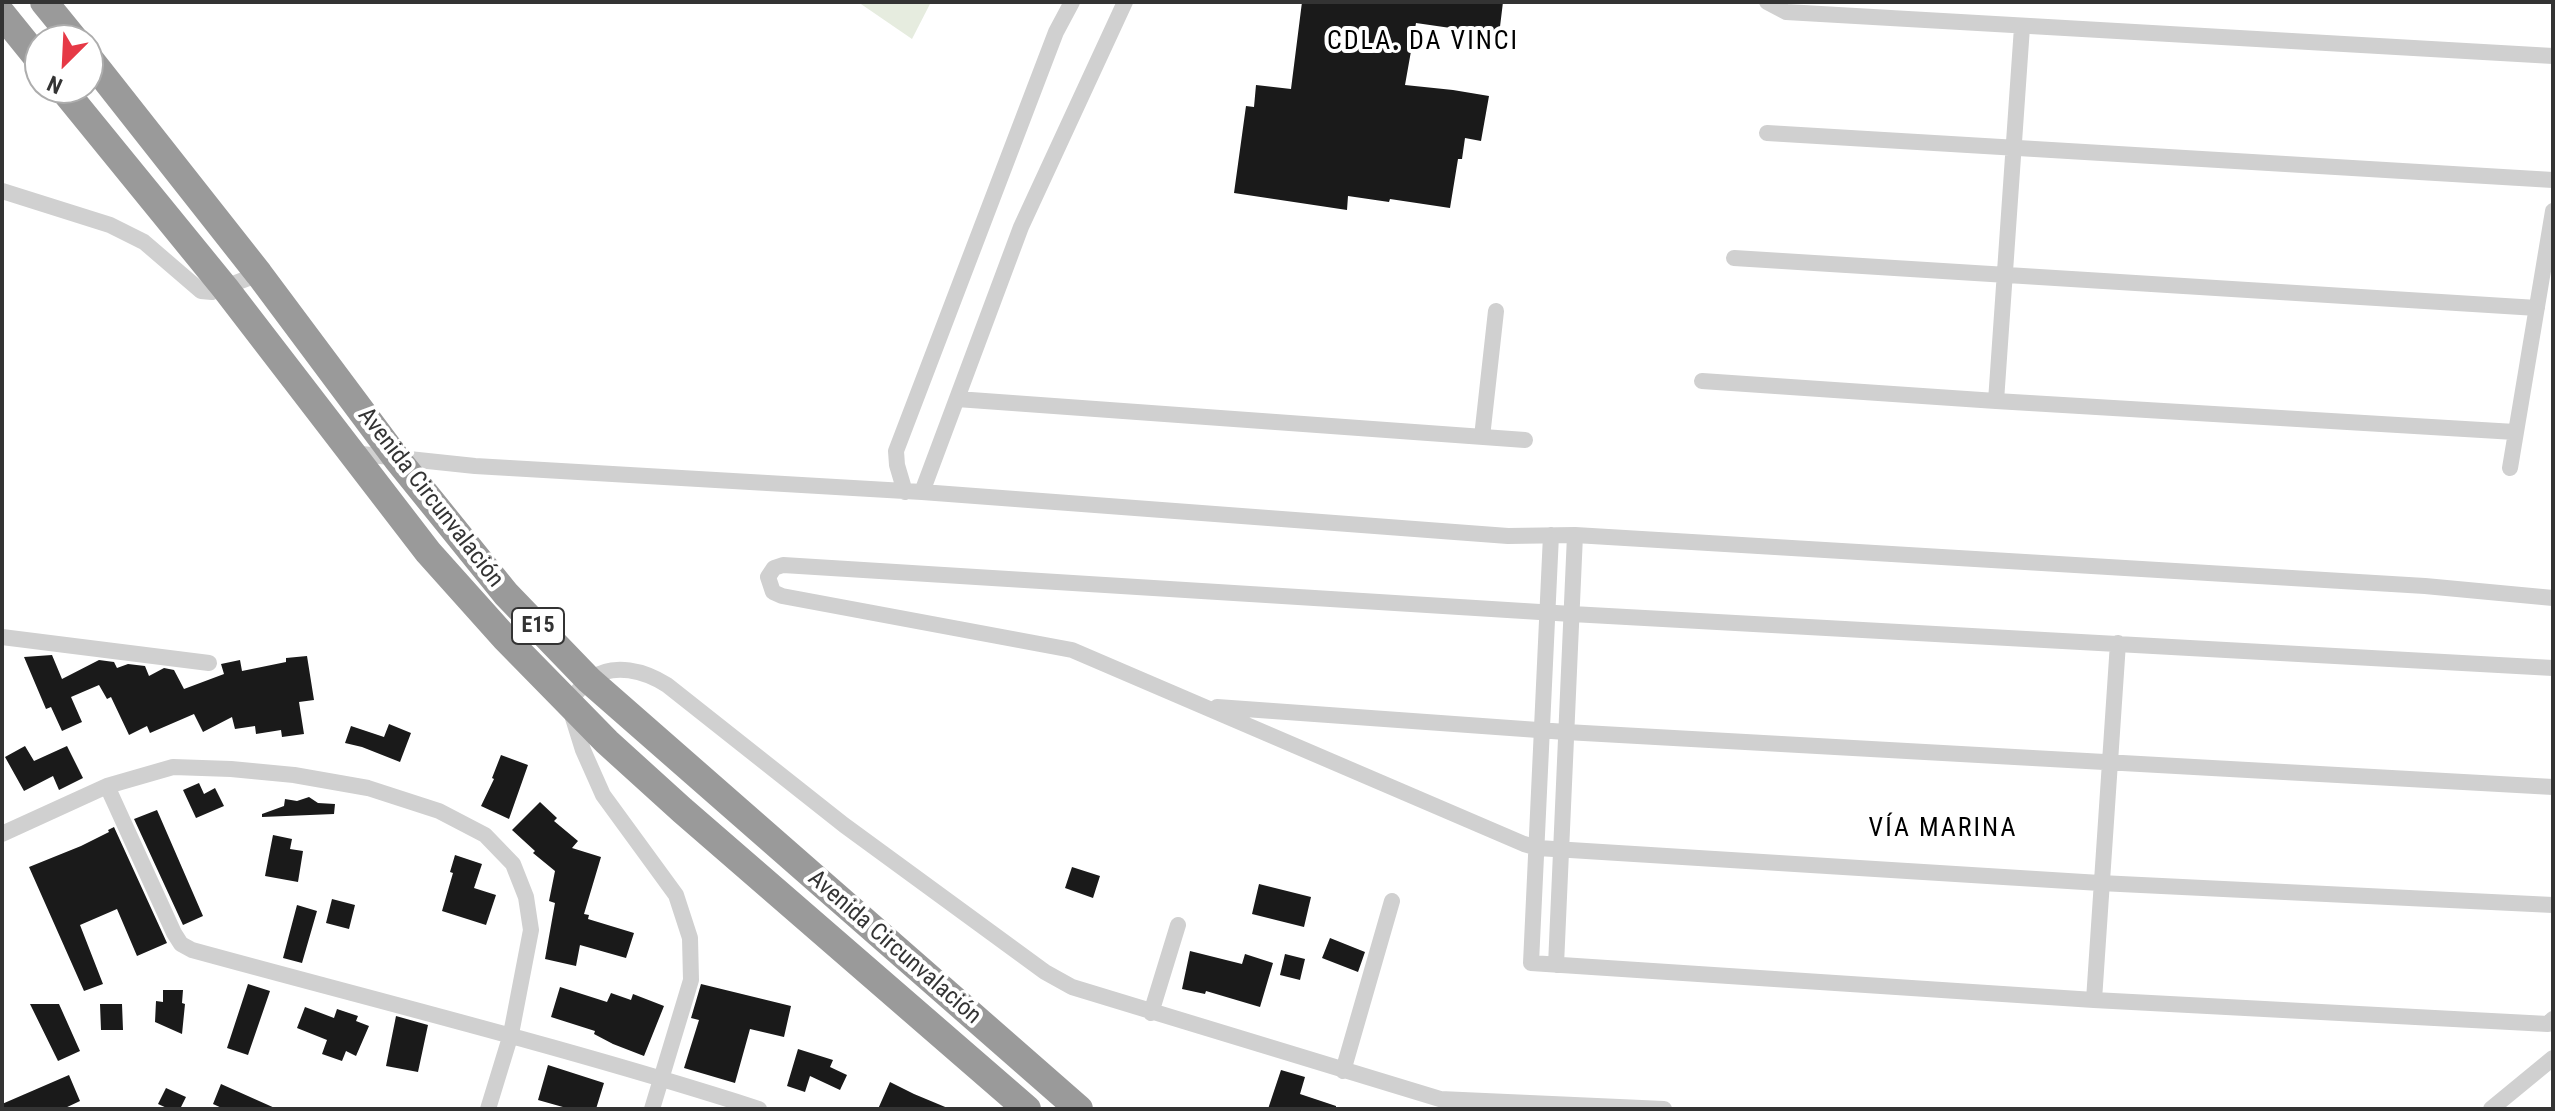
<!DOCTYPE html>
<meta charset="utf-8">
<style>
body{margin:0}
#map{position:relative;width:2555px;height:1111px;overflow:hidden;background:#fff;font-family:"Roboto Condensed",sans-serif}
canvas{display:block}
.frame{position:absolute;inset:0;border:4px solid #333;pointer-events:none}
.north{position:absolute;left:24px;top:24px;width:80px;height:80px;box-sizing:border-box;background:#fff;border:2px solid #adadad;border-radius:50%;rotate:204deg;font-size:22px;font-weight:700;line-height:32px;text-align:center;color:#333}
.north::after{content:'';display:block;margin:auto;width:28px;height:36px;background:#e63946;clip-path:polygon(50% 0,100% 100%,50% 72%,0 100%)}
</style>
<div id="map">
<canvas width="2555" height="1111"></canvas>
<div class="frame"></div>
<div class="north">N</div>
</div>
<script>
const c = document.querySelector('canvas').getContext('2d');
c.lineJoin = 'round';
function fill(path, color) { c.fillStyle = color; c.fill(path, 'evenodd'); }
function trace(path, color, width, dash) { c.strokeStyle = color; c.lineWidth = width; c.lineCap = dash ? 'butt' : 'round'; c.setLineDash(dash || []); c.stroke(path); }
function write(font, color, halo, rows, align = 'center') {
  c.font = font + ' "Roboto Condensed",sans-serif'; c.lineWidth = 8; c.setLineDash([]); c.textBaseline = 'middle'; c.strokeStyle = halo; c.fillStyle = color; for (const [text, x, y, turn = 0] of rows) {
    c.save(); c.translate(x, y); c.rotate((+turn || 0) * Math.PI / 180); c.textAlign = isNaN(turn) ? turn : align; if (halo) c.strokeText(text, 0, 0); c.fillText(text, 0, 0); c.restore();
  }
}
fill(new Path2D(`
 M858 2H931L912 39Z`), '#e6ecdf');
fill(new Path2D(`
 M1302 2H1503L1499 35 1416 23 1405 85 1453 90 1489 96 1481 141 1465 138 1462 159H1458L1450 208 1390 199 1389 202 1348 196 1347 210 1234 193 1246 106 1254 107 1256 85 1291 89Z
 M52 655 62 679 99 660 114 662 117 668 128 664 145 666 149 676 164 668 174 670 184 689 224 674 221 664 240 660 242 671 286 662V658L307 656 314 700 299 702 304 734 282 737 281 730 256 734 255 726 235 729 232 717 203 732 194 714 150 733 147 726 129 735 111 697 107 699 99 685 71 697 82 722 62 731 51 707 46 709 24 657Z
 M389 724 411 733 400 762 362 747 345 743 351 726 384 737Z
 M25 746 34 761 67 746 83 778 59 790 53 776 24 791 5 757Z
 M501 755 528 765 509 819 481 806 494 779 492 778Z
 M199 783 204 794 215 788 224 806 196 818 183 790Z
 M309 797 318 803 335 804 334 814 262 817V814L284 806 285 799 297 801Z
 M540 802 557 818 554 821 578 841 572 848 601 857 584 914 589 915 588 919 634 933 626 958 580 945 576 966 545 959 555 903 549 901 555 871 533 853 535 851 512 830Z
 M157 810 203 916 183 925 134 819Z
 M114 827 167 943 137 956 117 909 80 925 103 984 84 991 29 867 81 846 109 832 108 830Z
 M273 835 292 839 290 849 303 851 298 882 265 876Z
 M455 855 482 864 474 888 496 895 486 925 442 911 453 873 450 872Z
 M1072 867 1100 876 1093 898 1065 888Z
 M1259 884 1311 897 1304 927 1252 914Z
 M332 899 355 905 349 929 326 923Z
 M297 905 317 911 302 963 283 958Z
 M1330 938 1365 952 1358 972 1322 958Z
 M1190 951 1242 964 1245 954 1273 963 1260 1007 1206 991 1205 994 1182 989Z
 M1285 954 1305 959 1300 980 1280 975Z
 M248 984 270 991 248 1055 227 1048Z
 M701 984 791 1006 784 1037 750 1029 735 1083 684 1068 699 1020 691 1018Z
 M560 987 607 1002 611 993 631 1000 633 994 664 1006 644 1056 613 1044 594 1034 595 1031 551 1017Z
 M163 990H183L182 1003 185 1004 182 1034 155 1022 156 1001 163 1002Z
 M30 1004H59L80 1051 58 1061Z
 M100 1004H122L123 1030H101Z
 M305 1007 334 1018 337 1009 358 1016 356 1021 369 1026 356 1056 346 1051 342 1061 322 1054 327 1040 297 1028Z
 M396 1016 428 1025 418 1072 386 1066Z
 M798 1049 833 1060 830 1067 847 1075 840 1090 810 1076 805 1092 787 1086Z
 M548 1065 604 1083 596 1109H570L538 1100Z
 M1281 1070 1305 1077 1300 1094 1336 1106V1109H1268Z
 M69 1075 80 1101 63 1109H2V1104Z
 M890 1082 914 1094 950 1109H878Z
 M221 1084 277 1109H224L213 1104Z
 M166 1088 186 1097 180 1109H169L158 1104Z`), '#1a1a1a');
trace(new Path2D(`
 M1767 2 1786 12 2553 56
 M1767 133 2553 180
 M2 191 110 225 144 242 201 291 212 292 259 274
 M1734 258 2537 308
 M1702 381 1996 401 2515 432
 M957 399 1525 440
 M1996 401 2022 27
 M1482 437 1496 311
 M352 453 475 466 922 492 1508 536 1575 535 2425 586 2553 598
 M2510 468 2553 211
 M905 492 897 465 896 451 1056 32 1072 2
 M922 492 1021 227 1125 2
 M1551 535 1531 963 2094 1000 2548 1024 2553 1019
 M2 637 209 663
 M2553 668 1572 614 783 565 774 568 768 577 773 592 782 596 1072 650 1524 844 1538 848 2100 883 2553 905
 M1217 707 1566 732 2553 787
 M107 786 174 933 181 944 192 950C382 1002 572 1049 759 1109
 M2 834 107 786 173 767 231 769 294 775 368 788 439 811 485 835 513 864 526 897 531 930 511 1034 488 1109
 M1556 965 1575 535
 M2094 1000 2118 643
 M1151 1013 1178 925
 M1343 1071 1392 901
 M652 1109 691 980 690 938 676 895 603 795 583 750 568 702C575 695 582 685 590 679 614 662 645 671 667 685L844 825 1045 972 1072 987 1440 1099 1664 1109
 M2491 1109 2553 1058`), '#d0d0d0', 16);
trace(new Path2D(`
 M44 2 75 40
 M2 14 40 61
 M88 57 259 274 397 459 506 594 589 680 1079 1109
 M62 88 225 288 428 552 505 638 607 742 682 810 1027 1109`), '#9a9a9a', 28);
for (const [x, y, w] of [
 [538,626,52]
]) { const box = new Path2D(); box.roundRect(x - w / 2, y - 18, w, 36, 6); c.fillStyle = '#fff'; c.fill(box); trace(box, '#333', 2); }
write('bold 22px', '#333', null, [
 ["E15",538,626]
]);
write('24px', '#333', '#fff', [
 ["Avenida Circunvalación",430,498,52],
 ["Avenida Circunvalación",894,948,41]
]);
c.letterSpacing = '2px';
write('26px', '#000', '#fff', [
 ["CDLA. DA VINCI",1423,42],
 ["VÍA MARINA",1943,829]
]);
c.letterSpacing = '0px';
</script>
